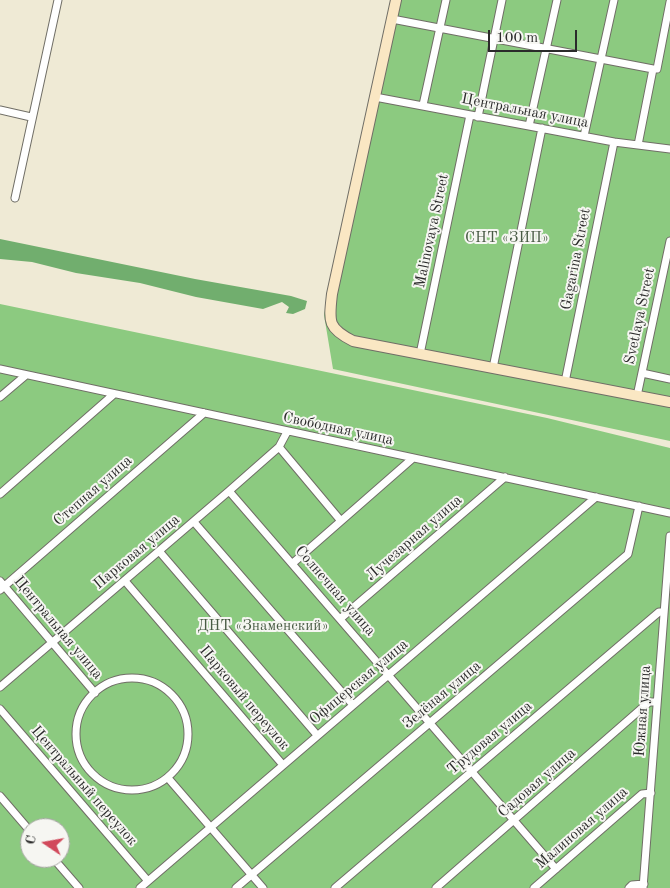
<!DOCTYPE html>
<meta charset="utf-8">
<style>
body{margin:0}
#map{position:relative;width:670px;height:888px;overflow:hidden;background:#efead5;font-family:"Old Standard TT",serif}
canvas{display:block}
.north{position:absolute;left:20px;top:818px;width:50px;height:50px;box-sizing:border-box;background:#f6f6f2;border:1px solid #a5a5a2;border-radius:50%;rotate:282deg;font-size:14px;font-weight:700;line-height:20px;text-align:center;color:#2b2b2b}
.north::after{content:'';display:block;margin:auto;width:18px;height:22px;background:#d1495b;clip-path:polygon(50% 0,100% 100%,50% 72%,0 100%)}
.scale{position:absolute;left:488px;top:30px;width:89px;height:22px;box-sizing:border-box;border:2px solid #2b2b2b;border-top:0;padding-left:6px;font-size:15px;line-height:18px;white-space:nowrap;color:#2b2b2b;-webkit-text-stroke:4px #f6f6f2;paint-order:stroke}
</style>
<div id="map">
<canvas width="670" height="888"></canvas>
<div class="north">С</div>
<div class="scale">100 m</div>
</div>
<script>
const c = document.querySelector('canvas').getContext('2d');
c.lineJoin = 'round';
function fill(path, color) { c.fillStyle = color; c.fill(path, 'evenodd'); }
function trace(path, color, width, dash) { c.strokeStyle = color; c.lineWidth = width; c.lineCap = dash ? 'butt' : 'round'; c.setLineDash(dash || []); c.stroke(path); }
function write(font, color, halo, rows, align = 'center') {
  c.font = font + ' "Old Standard TT",serif'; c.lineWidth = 4; c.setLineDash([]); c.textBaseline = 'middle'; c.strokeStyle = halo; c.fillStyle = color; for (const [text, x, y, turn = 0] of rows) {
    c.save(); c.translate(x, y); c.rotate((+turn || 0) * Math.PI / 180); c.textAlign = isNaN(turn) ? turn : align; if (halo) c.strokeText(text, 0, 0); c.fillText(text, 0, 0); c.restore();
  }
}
fill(new Path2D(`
 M392 0H670V441L333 369 324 315Z
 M0 304 547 418 670 448V888H0ZM30 828H60V858H30Z`), '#8cca80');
fill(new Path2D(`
 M0 239 195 279 291 296 307 301 305 309 293 314 286 313 289 307 282 302 263 309 196 297 140 283 76 273 32 262 0 259Z`), '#71ae6e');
const street = new Path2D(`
 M392 19 653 69H657L670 2
 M375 97 614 142 670 149
 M423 105 446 0
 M0 110 31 117
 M478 117 502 0
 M529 126 557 0
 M584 136 614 0
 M638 145 653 69
 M15 198 58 0
 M420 354 470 115
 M493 368 542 128
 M0 369 670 513
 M642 373 670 379
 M565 382 614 142
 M637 396 670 241
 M0 397 26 375
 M279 447 341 521
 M229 491 556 869
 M0 494 114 394
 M194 522 353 705
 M159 551 317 735
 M293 563 413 458
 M0 581 95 693
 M125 581 283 765
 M0 590 204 413
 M340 619 505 477
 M76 734a56 56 0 1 1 112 0a56 56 0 1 1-112 0Z
 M0 687 229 491 279 447 287 432
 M0 709 148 881
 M168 778 263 888
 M0 796 30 831
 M53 858 79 888
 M140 888 596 497
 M236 888 628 554 639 506
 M335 888 659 612H664
 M436 888 649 702H657
 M534 888 642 794 651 793
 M629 888 632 885 644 884
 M643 888 670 536`);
const secondary = new Path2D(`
 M396 0 332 294C329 321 327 328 353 341L670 402`);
trace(street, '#706e66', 9);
trace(secondary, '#706e66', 12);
trace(street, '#fff', 7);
trace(secondary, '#fae7c3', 10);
write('15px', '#2b2b2b', '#f6f6f2', [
 ["Центральная улица",525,111,11],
 ["Malinovaya Street",432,231,-78],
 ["Gagarina Street",576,259,-79],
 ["Svetlaya Street",640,316,-78],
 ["Свободная улица",338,429,12],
 ["Степная улица",93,491,-41],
 ["Лучезарная улица",414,538,-41],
 ["Парковая улица",137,552,-40],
 ["Солнечная улица",335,591,49],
 ["Центральная улица",58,628,50],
 ["Офицерская улица",359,682,-40],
 ["Зелёная улица",442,695,-40],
 ["Парковый переулок",244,698,50],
 ["Южная улица",643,711,-86],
 ["Трудовая улица",490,738,-40],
 ["Садовая улица",537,783,-41],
 ["Центральный переулок",84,786,49],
 ["Малиновая улица",582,828,-41]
]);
write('15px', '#485b44', '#f6f6f2', [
 ["СНТ «ЗИП»",507,238],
 ["ДНТ «Знаменский»",263,626]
]);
</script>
